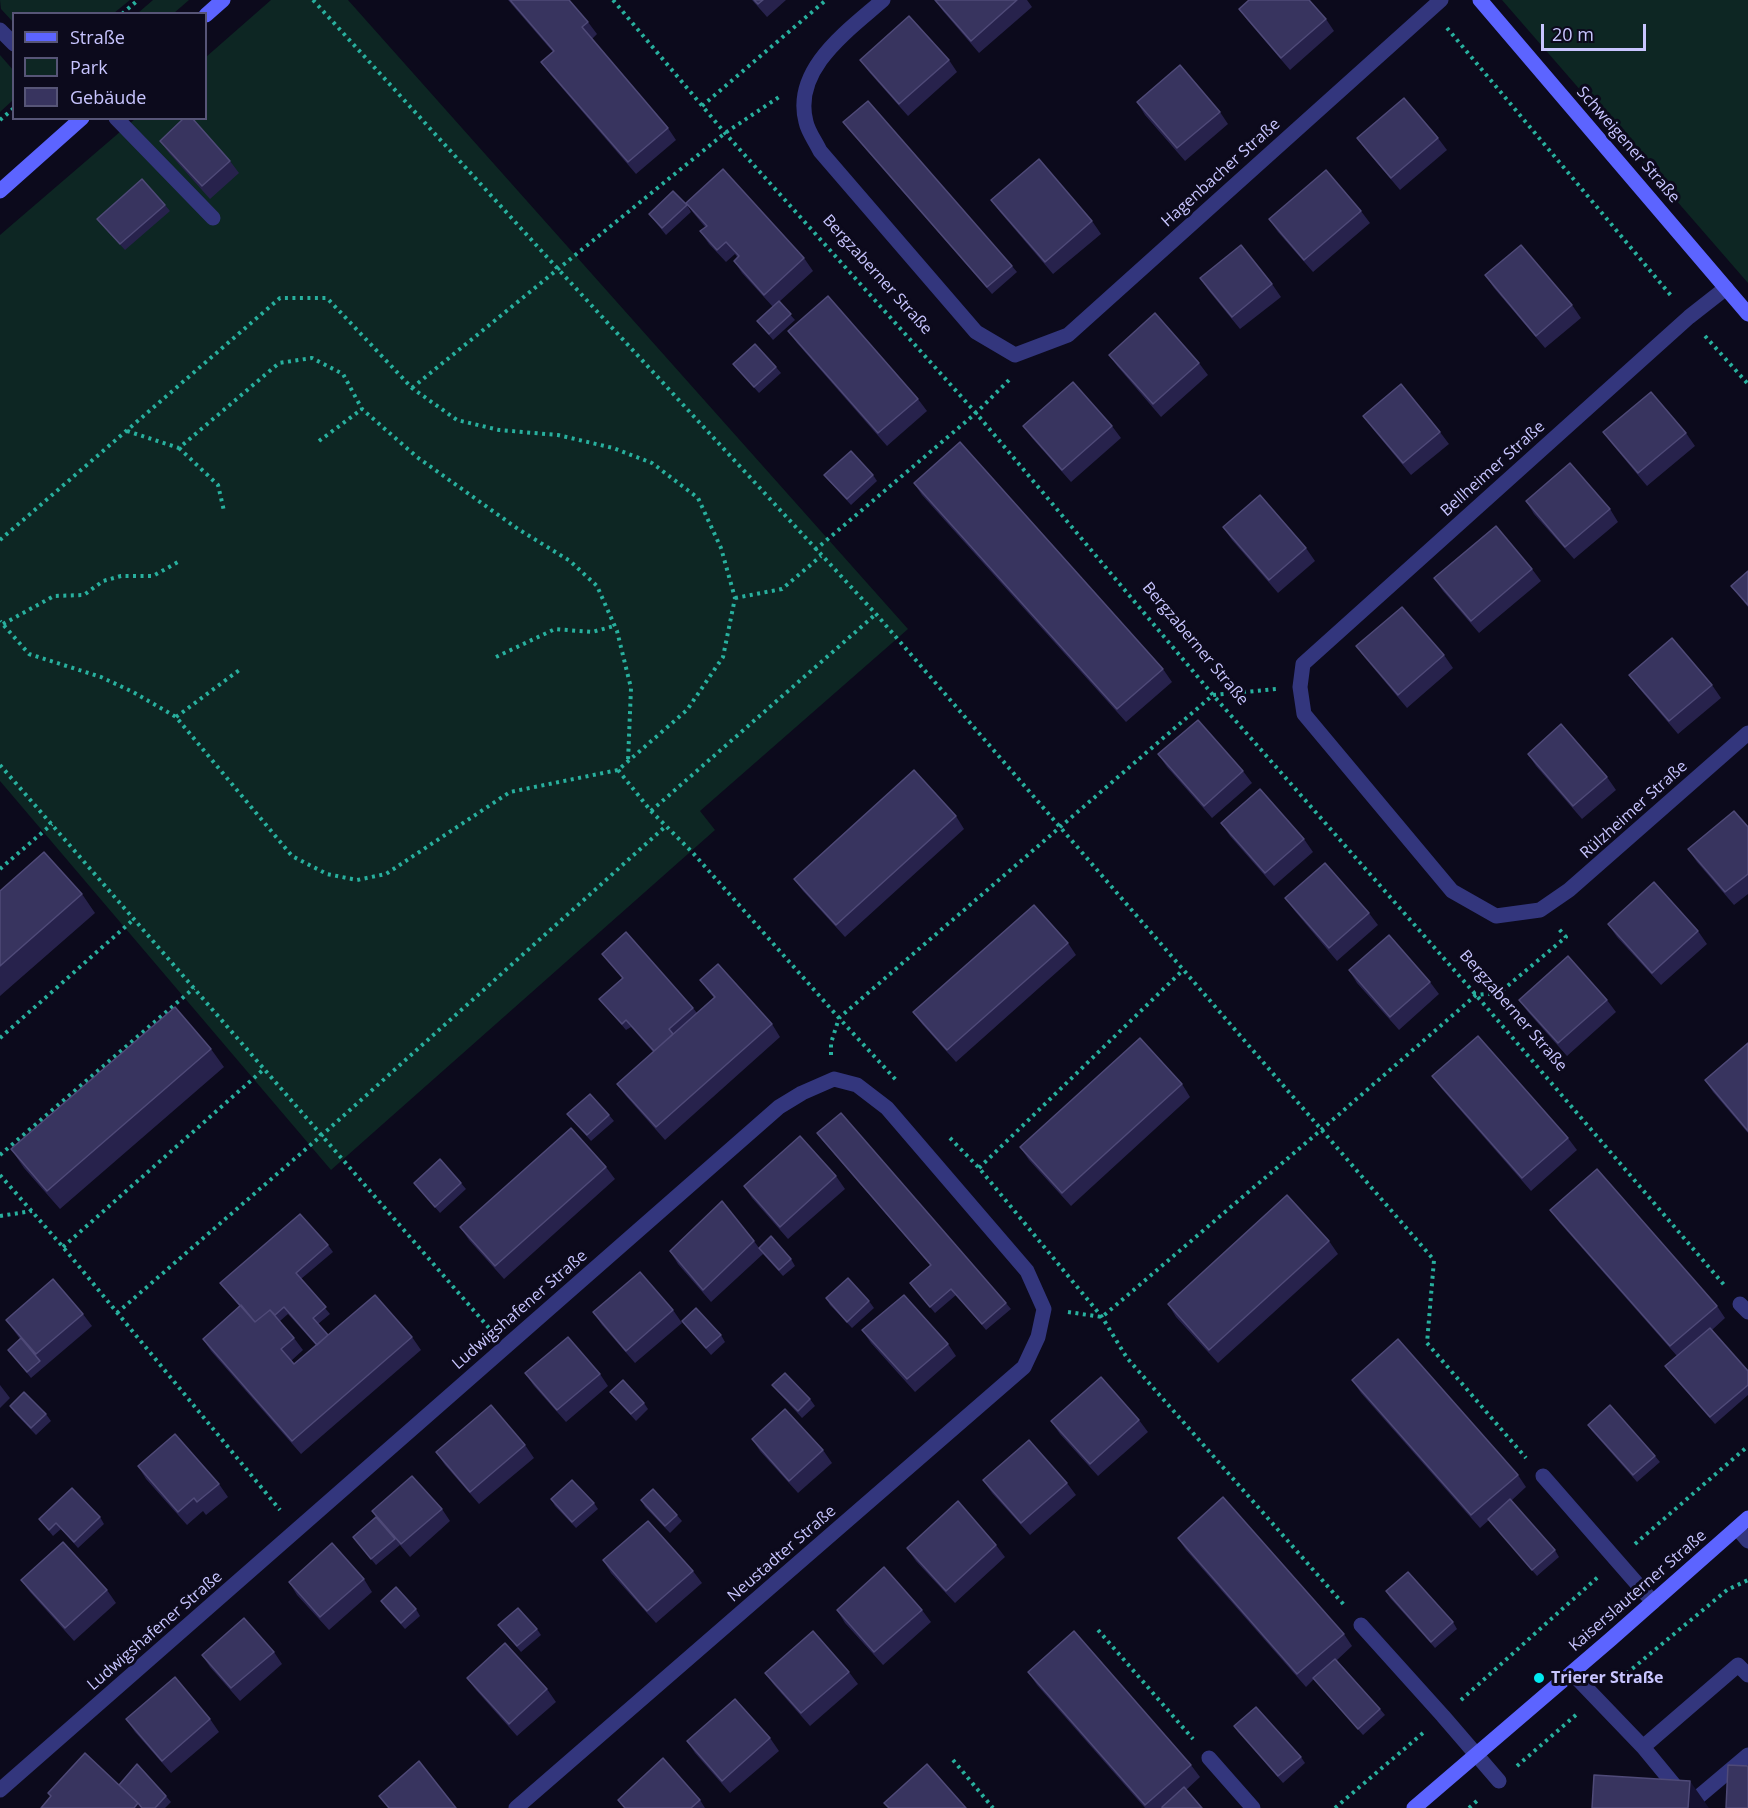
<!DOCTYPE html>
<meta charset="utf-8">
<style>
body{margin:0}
#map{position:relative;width:1748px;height:1808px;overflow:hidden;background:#0c0a1c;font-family:"Open Sans",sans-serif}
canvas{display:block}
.legend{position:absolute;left:12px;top:12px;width:195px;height:108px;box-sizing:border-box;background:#0c0a1c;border:2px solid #575577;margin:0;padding:8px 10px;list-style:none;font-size:18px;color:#c8c5ff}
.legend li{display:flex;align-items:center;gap:12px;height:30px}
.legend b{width:30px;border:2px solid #575577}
.scale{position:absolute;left:1541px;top:24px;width:105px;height:27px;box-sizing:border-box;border:3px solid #c8c5ff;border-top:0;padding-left:8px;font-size:18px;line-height:21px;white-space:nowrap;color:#c8c5ff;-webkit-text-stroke:4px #0c0a1c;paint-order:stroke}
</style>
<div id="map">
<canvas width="1748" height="1808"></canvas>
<ul class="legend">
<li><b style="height:8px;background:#5c64ff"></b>Straße</li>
<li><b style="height:16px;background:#0d2623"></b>Park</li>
<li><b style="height:16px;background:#38345f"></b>Gebäude</li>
</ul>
<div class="scale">20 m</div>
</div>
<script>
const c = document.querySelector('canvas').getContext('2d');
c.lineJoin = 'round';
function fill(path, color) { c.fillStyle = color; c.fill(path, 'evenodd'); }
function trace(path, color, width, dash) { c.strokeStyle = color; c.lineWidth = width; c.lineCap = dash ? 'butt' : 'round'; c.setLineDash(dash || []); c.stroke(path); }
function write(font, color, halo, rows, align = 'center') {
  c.font = font + ' "Open Sans",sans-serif'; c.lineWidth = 6; c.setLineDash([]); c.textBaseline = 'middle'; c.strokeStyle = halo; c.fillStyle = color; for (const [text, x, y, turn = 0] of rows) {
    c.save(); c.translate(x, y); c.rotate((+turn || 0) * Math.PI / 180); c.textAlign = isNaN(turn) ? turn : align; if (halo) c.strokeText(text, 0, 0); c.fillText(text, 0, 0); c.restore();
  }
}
fill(new Path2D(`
 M0 0H130L114 13 14 14 13 22 1 9Z
 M153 0H189L174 13H138Z
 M271 0H348L908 629 700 811 715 830 331 1170 0 781V235L135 119 206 118V57Z
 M1502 0H1748V283Z
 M0 55 14 71 13 100 0 112Z`), '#0d2623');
trace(new Path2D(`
 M313 0 558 269 876 614 1434 1260 1427 1343 1526 1458
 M613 0 725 133 976 413 1213 695 1476 995 1725 1286
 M122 14 138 0
 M1447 28 1673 298
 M702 106 826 0
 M0 120 14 108
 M1705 336 1748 384
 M412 388 725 133 779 97
 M127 431 179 448 279 363 312 358 343 374 362 409 417 457 518 529 570 561 597 586 617 631 631 688 628 761
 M319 441 362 409
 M179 448 218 485 224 511
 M0 540 280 298H327L412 388 457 420 499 430 558 435 613 448 652 463 698 498 721 548 735 598 723 657 687 710 618 770 510 792 386 874 357 880 327 874 292 856 176 717 133 692 101 677 29 654 0 621
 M815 550 976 413 1010 379
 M735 598 782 589 821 556
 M3 624 54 596 84 595 103 581 121 576H153L178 562
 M496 657 555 629 592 632 614 626
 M176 717 242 668
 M0 765 489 1328
 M618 770 651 811 693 853 839 1018 896 1080
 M651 811 876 614
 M0 869 52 824
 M0 1038 134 919
 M831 1055V1043L839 1018 1213 695 1276 689
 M950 1138 979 1168 1102 1317 1127 1358 1345 1606
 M0 1155 194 988
 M979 1168 1183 970
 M0 1175 63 1247 280 1510
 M0 1216 32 1211
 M63 1247 264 1069
 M1068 1312 1102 1317 1321 1130 1476 995 1499 993 1566 937 1558 928
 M117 1313 322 1135 666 826
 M1635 1544 1748 1446
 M1098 1630 1193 1739
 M1615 1683 1727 1590 1748 1580
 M1461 1700 1598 1577
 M953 1760 993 1808
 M1517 1766 1577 1714
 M1335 1808 1423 1733
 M1469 1808 1480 1798`), '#28b09e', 4, [3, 4.5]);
trace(new Path2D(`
 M0 30 14 44
 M116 118 213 218
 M1740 1304 1748 1312
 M1543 1476 1653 1602
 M1361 1625 1443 1716 1499 1781
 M1572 1673 1643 1747 1690 1804 1748 1755
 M1643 1747 1738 1665 1748 1675
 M1209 1758 1253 1808`), '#33367d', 15);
trace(new Path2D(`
 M883 0C849 30 792 69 806 122 808 132 816 142 820 151L976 332 1015 355 1068 335 1441 0
 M1726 288 1689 317 1303 664 1300 687 1304 714 1452 891 1496 916 1540 910 1569 890 1748 733
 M1737 1528 1748 1541
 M0 1790 779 1107 802 1093 834 1079 857 1085 887 1108 1027 1271 1044 1309 1038 1337 1024 1367 516 1808`), '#33367d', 15);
trace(new Path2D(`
 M1480 0 1748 314
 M206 15 223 0
 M0 191 82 118
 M1414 1808 1611 1639 1748 1518`), '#5c64ff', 15);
fill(new Path2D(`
 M508 0H569L588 22 597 34 592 39 668 128 676 140 636 174 550 74 541 62 553 52Z
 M752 0H786L767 17Z
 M935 0H1027L1032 7 979 53 943 11Z
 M1239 9 1326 19 1334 31 1290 70 1248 21Z
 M860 60H949L957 72 908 116 869 72Z
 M1137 102 1220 112 1228 124 1185 161 1145 115Z
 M843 122 1012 266 1017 272 992 294 848 129Z
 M1357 138H1438L1447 150 1400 190 1366 150Z
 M160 141 230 161 239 173 210 199 169 153Z
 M991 200 1092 221 1101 234 1053 274 1000 212Z
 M686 203 804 258 813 271 779 302 795 320 773 340 757 321 773 307 742 273 734 261 737 257 735 254 726 262 709 244 700 231 705 227 695 215Z
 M165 205 170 211 125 250 102 225 97 219Z
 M687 205 691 212 666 235 649 214Z
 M1361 211 1370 223 1313 272 1278 232 1269 219Z
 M1485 275 1572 305 1581 318 1545 348 1494 288Z
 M1200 278 1272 284 1281 297 1240 329 1209 291Z
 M788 331 918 399 927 411 887 446 797 343Z
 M1109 355 1199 363 1208 375 1161 417 1118 367Z
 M733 364 776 367 781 373 759 393 738 370Z
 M1363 416 1440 432 1449 444 1411 475 1372 428Z
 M1023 426H1112L1121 438 1071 482 1032 438Z
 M1603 432 1686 433 1695 446 1647 486 1612 444Z
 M824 475H873L877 481 851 505 829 481Z
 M914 483 1163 669 1172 682 1126 722 922 495Z
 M1526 501 1610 509 1618 522 1574 559 1534 514Z
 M1223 527 1306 548 1315 561 1278 593 1232 540Z
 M1532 569 1541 581 1479 633 1443 591 1434 578Z
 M1748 571V607L1731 586Z
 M1356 646 1444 655 1453 668 1407 708 1365 658Z
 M1629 675 1712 685 1721 698 1678 734 1638 687Z
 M1158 754 1243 771 1252 783 1212 818 1167 767Z
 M1528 754 1607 777 1616 790 1582 819 1536 766Z
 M956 816 964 829 845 937 803 891 794 879Z
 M1221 823 1304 839 1313 852 1274 886 1230 836Z
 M1748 827V894L1734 905 1697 862 1688 849Z
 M0 891 82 894 95 913 0 996Z
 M1285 898 1369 913 1378 925 1337 961 1294 910Z
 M1608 924 1698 931 1707 944 1661 985 1617 937Z
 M1068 943 1076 955 956 1062 922 1024 913 1012Z
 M602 954 693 1008 697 1013 714 998 700 980 772 1024 780 1037 665 1140 626 1096 617 1084 653 1052 631 1027 626 1030 604 1005 599 999 622 978Z
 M1349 970 1430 982 1439 994 1399 1030 1357 983Z
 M1519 1000H1607L1616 1012 1567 1056 1528 1012Z
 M1748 1043V1133L1713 1092 1705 1080Z
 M211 1049 224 1067 60 1209 24 1168 11 1149Z
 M1432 1076 1568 1138 1577 1150 1531 1191 1441 1088Z
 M1182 1084 1190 1097 1071 1206 1029 1160 1020 1147Z
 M567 1114 609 1115 614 1121 591 1141 572 1120Z
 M817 1133 1006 1303 1011 1309 986 1330 956 1295 935 1313 910 1283 930 1265 822 1140Z
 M606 1167 615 1179 504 1279 469 1240 460 1227Z
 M836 1176 845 1189 788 1239 752 1198 744 1186Z
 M414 1183H461L466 1189 440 1213Z
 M1550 1210 1717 1306 1725 1318 1712 1330 1748 1371V1395L1715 1424 1670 1373 1665 1366 1677 1356 1559 1222Z
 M754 1241 759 1248 791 1259 795 1266 783 1276 763 1254 711 1302 678 1264 670 1251Z
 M1329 1241 1338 1254 1218 1363 1176 1317 1168 1304Z
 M328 1245 333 1252 301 1279 330 1314 318 1324 328 1335 412 1337 421 1350 301 1454 211 1351 203 1339 239 1306 220 1283ZM288 1314 316 1345 294 1364 291 1361 303 1350 294 1338 280 1321Z
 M826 1298 869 1301 874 1308 852 1328 830 1305Z
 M673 1310 682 1323 635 1363 602 1325 593 1312Z
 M83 1314 92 1326 31 1378 8 1350 20 1339 6 1320Z
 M682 1321 721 1335 725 1342 711 1355Z
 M862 1330 948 1344 956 1356 915 1392 871 1343Z
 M525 1373 600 1374 608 1386 566 1422 534 1386Z
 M1352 1380 1518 1475 1526 1487 1511 1501 1555 1550 1559 1557 1537 1576 1489 1520 1480 1528 1361 1393Z
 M0 1385 10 1398 0 1408Z
 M772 1385 810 1399 815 1406 802 1418 777 1391Z
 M610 1392 644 1403 648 1409 636 1421 615 1398Z
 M10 1406 46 1414 51 1421 36 1435 14 1412Z
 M1139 1420 1148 1432 1098 1476 1060 1434 1051 1421Z
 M1588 1425 1655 1456 1660 1462 1637 1482 1592 1431Z
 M752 1439 823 1450 832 1463 798 1493 760 1451Z
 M525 1445 534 1458 479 1504 445 1465 436 1452Z
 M138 1466 219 1484 228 1497 206 1515 203 1511 187 1525 146 1479Z
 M983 1480 1067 1483 1076 1495 1030 1535 992 1493Z
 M551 1499 594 1503 598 1509 576 1528 555 1506Z
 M641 1500 677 1515 682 1521 670 1533 645 1507Z
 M442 1509 450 1521 410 1557 400 1545 376 1565 353 1537 376 1517 372 1511Z
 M100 1517 104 1524 78 1548 61 1529 53 1536 39 1519Z
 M1178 1538 1344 1634 1352 1646 1337 1660 1380 1709 1385 1715 1363 1735 1314 1679 1306 1687 1186 1550Z
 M996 1545 1005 1557 955 1603 916 1561 907 1548Z
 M603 1560 693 1571 702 1583 656 1623 611 1573Z
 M364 1579 372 1592 329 1630 297 1595 289 1582Z
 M21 1580 107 1590 116 1603 74 1641 30 1592Z
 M1386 1591 1453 1622 1457 1629 1435 1648 1390 1598Z
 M381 1601 416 1609 420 1616 405 1629 385 1607Z
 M837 1610H922L931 1622 883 1665 845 1623Z
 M498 1625 537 1629 541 1635 521 1652Z
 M274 1652 282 1664 240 1701 210 1667 202 1655Z
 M849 1672 858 1684 810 1726 774 1685 765 1673Z
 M1028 1672 1191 1765 1200 1777 1186 1790 1202 1808H1145L1037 1685Z
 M467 1678 547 1689 556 1702 517 1736 476 1690Z
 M126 1719H210L219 1732 171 1773 135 1732Z
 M1234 1726 1301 1757 1305 1763 1283 1783 1238 1732Z
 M770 1738 779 1751 730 1793 695 1753 687 1741Z
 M119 1785 166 1796 171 1802 165 1808H41L51 1797 48 1793Z
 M618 1800H700L705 1808H624Z`), '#27224c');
fill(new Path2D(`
 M1690 1781 1709 1808H1688Z
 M138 1803 142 1808H134Z`), '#151130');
const building = new Path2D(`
 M510 0H569L588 22 582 27 668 128 628 162 541 62 554 51Z
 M754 0H763L758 4Z
 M935 0H1017L971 41Z
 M1249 0H1309L1326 19 1281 58 1239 9Z
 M909 16 949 60 899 104 860 60Z
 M1180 65 1220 112 1177 148 1137 102Z
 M1404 98 1438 138 1391 178 1357 138Z
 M868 101 1012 266 987 287 843 122Z
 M184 118H192L230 161 202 186 160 141Z
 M1039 159 1092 221 1045 262 991 200Z
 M723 169 804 258 764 295 734 261 739 256 726 242 717 250 700 231 707 226 686 203Z
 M1326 170 1361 211 1304 260 1269 219Z
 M142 179 165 205 120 244 97 219Z
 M673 191 687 205 662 228 649 214Z
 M1241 245 1272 284 1232 317 1200 278Z
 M1521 245 1572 305 1536 336 1485 275Z
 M828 296 918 399 878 433 788 331Z
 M779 301 791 314 769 334 757 321Z
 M1155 313 1199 363 1153 404 1109 355Z
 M755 344 776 367 754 387 733 364Z
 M1073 382 1112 426 1062 470 1023 426Z
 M1401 384 1440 432 1403 463 1363 416Z
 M1651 392 1686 433 1638 473 1603 432Z
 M960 442 1163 669 1117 709 914 483Z
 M851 451 873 475 847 499 824 475Z
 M1570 463 1610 509 1565 547 1526 501Z
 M1260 495 1306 548 1269 580 1223 527Z
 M1496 526 1532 569 1471 621 1434 578Z
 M1748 571V605L1731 586Z
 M1402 607 1444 655 1398 695 1356 646Z
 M1672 638 1712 685 1669 721 1629 675Z
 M1198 720 1243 771 1204 806 1158 754Z
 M1561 724 1607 777 1573 806 1528 754Z
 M914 770 956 816 836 925 794 879Z
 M1260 789 1304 839 1265 873 1221 823Z
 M1734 811 1748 827V874L1725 892 1688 849Z
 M44 852 82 894 0 966V891Z
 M1325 863 1369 913 1329 948 1285 898Z
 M1654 882 1698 931 1652 973 1608 924Z
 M1034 905 1068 943 947 1050 913 1012Z
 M626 932 693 1008 669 1029 673 1034 654 1051 626 1020 622 1024 599 999 623 978 602 954Z
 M1389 935 1430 982 1390 1017 1349 970Z
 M1568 956 1607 1000 1558 1043 1519 1000Z
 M718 964 772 1024 656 1127 617 1084 715 997 700 980Z
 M175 1007 211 1049 47 1191 11 1149Z
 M1478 1036 1568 1138 1522 1178 1432 1076Z
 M1140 1038 1182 1084 1062 1193 1020 1147Z
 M1748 1043V1131L1705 1080Z
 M590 1094 609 1115 587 1135 567 1114Z
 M841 1113 1006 1303 982 1324 951 1289 930 1307 910 1283 931 1265 817 1133Z
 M571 1128 606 1167 495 1266 460 1227Z
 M800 1136 836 1176 780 1227 744 1186Z
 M440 1159 461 1183 435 1207 414 1183Z
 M1597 1169 1717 1306 1670 1346 1550 1210Z
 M1287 1195 1329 1241 1209 1350 1168 1304Z
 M722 1201 754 1241 703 1290 670 1251Z
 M300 1214 328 1245 296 1273 326 1307 313 1318 328 1335 317 1345 284 1307 275 1315 270 1310 255 1322 220 1283Z
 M771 1236 791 1259 779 1270 759 1248Z
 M640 1272 673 1310 626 1351 593 1312Z
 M848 1278 869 1301 847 1322 826 1298Z
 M53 1279 83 1314 36 1354 6 1320Z
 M375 1295 412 1337 292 1441 203 1339 241 1305 255 1322 270 1310 294 1338 281 1349 294 1364Z
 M904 1295 948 1344 907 1379 862 1330Z
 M696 1308 721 1335 706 1348 682 1321Z
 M1710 1328 1748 1371V1385L1710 1417 1665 1366Z
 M568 1337 600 1374 557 1410 525 1373Z
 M21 1338 40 1361 27 1372 8 1350Z
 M1398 1339 1518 1475 1471 1515 1352 1380Z
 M785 1373 810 1399 798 1411 772 1385Z
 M1101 1377 1139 1420 1090 1464 1051 1421Z
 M623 1380 644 1403 631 1414 610 1392Z
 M24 1392 46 1414 31 1428 10 1406Z
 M491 1405 525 1445 470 1492 436 1452Z
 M1610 1405 1655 1456 1633 1475 1588 1425Z
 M785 1409 823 1450 789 1481 752 1439Z
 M175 1434 219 1484 197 1502 194 1498 178 1512 138 1466Z
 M1029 1440 1067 1483 1021 1523 983 1480Z
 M412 1476 442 1509 401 1544 372 1511Z
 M572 1480 594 1503 572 1522 551 1499Z
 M72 1488 100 1517 74 1542 56 1523 49 1530 39 1519Z
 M653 1489 677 1515 665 1526 641 1500Z
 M1223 1497 1344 1634 1297 1674 1178 1538Z
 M1510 1499 1555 1550 1532 1570 1488 1519Z
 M958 1501 996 1545 946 1591 907 1548Z
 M376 1517 395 1539 371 1559 353 1537Z
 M648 1521 693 1571 647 1611 603 1560Z
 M63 1542 107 1590 65 1628 21 1580Z
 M332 1543 364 1579 320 1617 289 1582Z
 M884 1567 922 1610 874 1652 837 1610Z
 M1408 1572 1453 1622 1431 1642 1386 1591Z
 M396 1587 416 1609 401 1623 381 1601Z
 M518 1608 537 1629 517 1646 498 1625Z
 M244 1618 274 1652 231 1688 202 1655Z
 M813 1631 849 1672 801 1713 765 1673Z
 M1074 1631 1191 1765 1145 1805 1028 1672Z
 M505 1643 547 1689 509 1724 467 1678Z
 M1335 1659 1380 1709 1358 1729 1313 1678Z
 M175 1677 210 1719 162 1761 126 1719Z
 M735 1699 770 1738 722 1781 687 1741Z
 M1256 1707 1301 1757 1278 1776 1234 1726Z
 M85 1753 138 1803 134 1808H41L51 1796 48 1793Z
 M663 1758 700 1800 691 1808H625L618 1800Z
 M419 1761 456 1808H389L379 1796Z
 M137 1764 166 1796 155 1808H142L138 1803 119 1785Z
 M927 1764 966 1808H889L884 1803Z
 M1728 1765 1748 1766V1808H1726Z
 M1594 1775 1690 1781 1688 1808H1592Z
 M1184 1787 1202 1808H1162V1807Z`);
fill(building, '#38345f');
trace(building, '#4f4a78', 1.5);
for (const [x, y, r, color] of [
 [1539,1678,6,"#00eaf0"]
]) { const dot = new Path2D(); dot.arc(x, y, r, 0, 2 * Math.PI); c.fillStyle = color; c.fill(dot); trace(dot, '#0c0a1c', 2); }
write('16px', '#c8c5ff', '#0c0a1c', [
 ["Schweigener Straße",1628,145,49],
 ["Hagenbacher Straße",1221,173,-42],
 ["Bergzaberner Straße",877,275,48],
 ["Bellheimer Straße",1493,469,-42],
 ["Bergzaberner Straße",1195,644,50],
 ["Rülzheimer Straße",1634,810,-42],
 ["Bergzaberner Straße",1513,1011,49],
 ["Ludwigshafener Straße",520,1310,-41],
 ["Neustadter Straße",782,1554,-41],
 ["Kaiserslauterner Straße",1638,1591,-41],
 ["Ludwigshafener Straße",155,1631,-41]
]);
write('bold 16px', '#c8c5ff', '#0c0a1c', [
 ["Trierer Straße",1551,1678]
], 'left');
</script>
